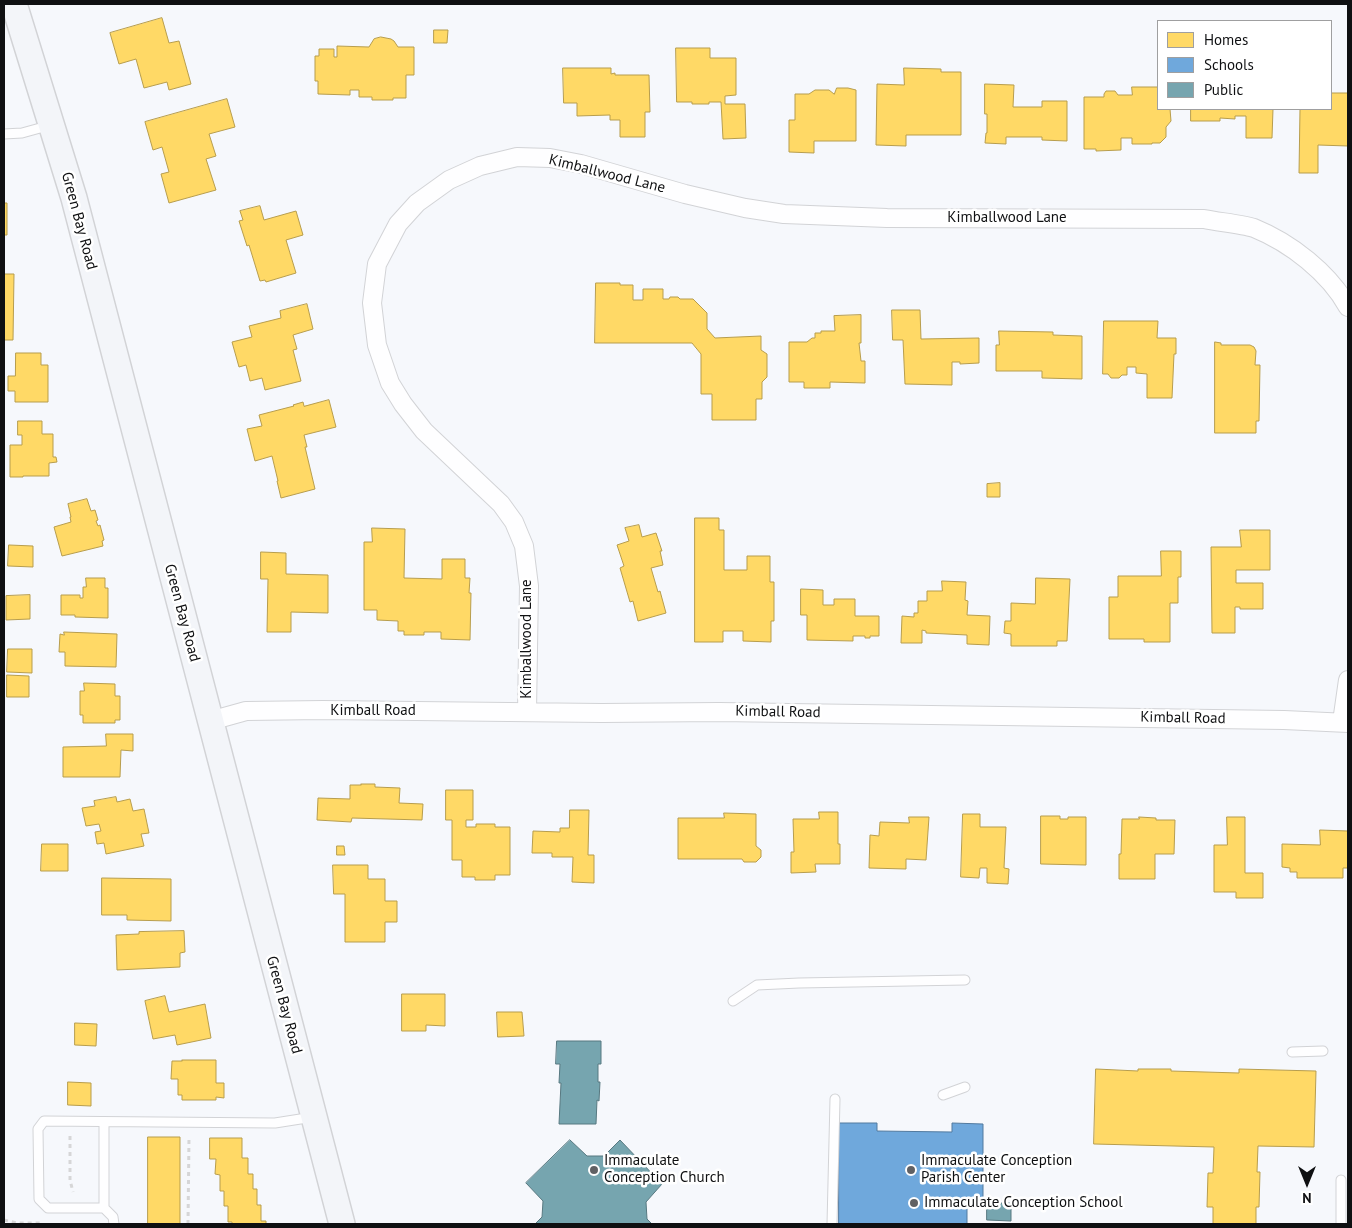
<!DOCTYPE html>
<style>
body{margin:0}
#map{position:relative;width:1352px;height:1228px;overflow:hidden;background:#f6f8fc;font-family:"PT Sans",sans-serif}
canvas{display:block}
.frame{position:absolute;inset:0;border:5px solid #0f1012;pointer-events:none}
.legend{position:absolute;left:1157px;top:20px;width:175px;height:90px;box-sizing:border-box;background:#fff;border:1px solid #9f9fa0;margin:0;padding:6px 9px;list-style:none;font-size:15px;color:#0f1012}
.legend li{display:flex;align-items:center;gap:10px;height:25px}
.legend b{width:25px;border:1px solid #9f9fa0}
.north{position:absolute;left:1282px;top:1158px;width:50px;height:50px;-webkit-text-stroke:4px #fff;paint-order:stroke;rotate:180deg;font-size:14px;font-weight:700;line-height:20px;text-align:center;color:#0f1012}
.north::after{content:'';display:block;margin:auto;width:18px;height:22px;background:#0f1012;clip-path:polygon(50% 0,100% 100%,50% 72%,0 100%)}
</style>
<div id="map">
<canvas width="1352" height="1228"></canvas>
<div class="frame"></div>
<ul class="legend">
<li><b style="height:14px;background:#ffd966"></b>Homes</li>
<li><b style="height:14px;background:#6fa8dc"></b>Schools</li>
<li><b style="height:14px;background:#76a5af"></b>Public</li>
</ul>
<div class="north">N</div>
</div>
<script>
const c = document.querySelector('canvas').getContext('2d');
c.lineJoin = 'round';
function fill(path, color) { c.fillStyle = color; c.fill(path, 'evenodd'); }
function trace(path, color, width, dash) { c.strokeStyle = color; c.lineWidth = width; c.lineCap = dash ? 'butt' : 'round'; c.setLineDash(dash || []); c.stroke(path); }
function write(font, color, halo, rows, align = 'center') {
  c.font = font + ' "PT Sans",sans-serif'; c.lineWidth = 5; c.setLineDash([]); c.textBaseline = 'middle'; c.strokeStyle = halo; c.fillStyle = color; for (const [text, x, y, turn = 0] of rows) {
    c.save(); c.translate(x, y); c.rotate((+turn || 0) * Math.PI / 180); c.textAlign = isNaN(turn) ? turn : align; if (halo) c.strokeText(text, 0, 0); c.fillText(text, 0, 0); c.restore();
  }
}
const homes = new Path2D(`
 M162 18 169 43 179 41 191 84 169 90 167 82 144 88 136 59 119 64 110 33Z
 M434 30H448L447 43H434Z
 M381 37 391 39 394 41 398 47H414V75H406V98H393V100H372V97H359V90H350V95L318 94V81H315V56H319V49H334V57H337V46L369 47 374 39Z
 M676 48H710V58H736V95L725 96V104H745L746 138 723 139 721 102H709V104H692V102H677Z
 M563 68H611V74L615 73V75H649L650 112H645V137H620V120H610V115L577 116V103H564Z
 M904 68 941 69V72H961V135H906V146L876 145 877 84 904 85Z
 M985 84 1014 85 1013 107H1042V101H1067V141L1042 140V137H1006V144L985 143 986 133H987V114H985Z
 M1132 87H1158V109H1170L1171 121 1166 127V137L1160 143H1152V144H1132V138H1121V150L1096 151V149H1084V97H1104V94L1106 91H1115L1118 95H1132Z
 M837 88H848L856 90V141H814V153L789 152V120H795V94H809L815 90H829L834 94Z
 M1331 93H1348V146L1318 145V173H1299L1300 109H1331Z
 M227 99 235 127 209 134 216 156 206 159 216 190 169 203 161 174 169 172 162 147 153 150 145 122Z
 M1191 109H1273L1272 138H1246V116H1235V119L1220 118V121H1191Z
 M4 203H7V235H4Z
 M260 206 264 220 296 211 303 235 286 240 296 273 266 282 265 280 260 281 249 245 247 246 239 221 243 220 240 211Z
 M4 274H14L13 340H4Z
 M596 283H620V285H633V300H643V289H663V299H669L670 297H678L680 299H693L707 313V329L715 338 761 336V350L767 354V377L762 382V399H756V420H712V394H701V354L692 343H595Z
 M307 304 313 329 293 335 297 349 293 350 301 381 265 390 262 378 250 381 246 365 239 367 232 342 252 337 249 326 281 318 280 311Z
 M892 310H920L921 339 979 338V363L960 364V362H952V385L905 384 903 340H893Z
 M861 315V343H859L861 361H865V383L830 382V388H804V382H789V342H807L812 338H815V333H821V331H835L834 316Z
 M1104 321H1158L1157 338H1176V354H1174L1172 398H1147V374L1136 373V367H1127V375H1122L1119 378H1111L1108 374H1103Z
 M999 331 1053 332V335L1082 336V379L1042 378V371H996V345H999Z
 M1215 342 1221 343V345H1250L1254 347 1256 351 1255 365H1260L1259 421H1256V433H1215Z
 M16 353H41V365H48V402H15V391H8V376H15Z
 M329 400 336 427 304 435 307 447H305L315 489 281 498 277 481H278L272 456 255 461 247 429 262 426 259 415 294 406 293 405 303 402 304 406Z
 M18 421H42V434H53V457H56L57 462 49 463V476H23V477H10V445H22V435H18Z
 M1000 483V497H987V484Z
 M87 499 91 511 95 510 98 520 96 521 98 526 100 525 104 540 102 541 103 546 62 556 54 527 71 522 70 517H71L68 504Z
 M695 518H719V530H724V570H747V556H770V582H774V621H771V642L743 641V631H723V642H695Z
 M639 525 642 537 656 533 662 551H660L663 565 651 568 658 592 660 591 666 613 638 621 633 601 630 602 620 568 624 566 617 545 629 541 625 528Z
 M372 528 405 529 404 578 442 579V559H465V578H470L469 593H471L470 640 441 639V632H424V635H404V631H398V621L377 620V610H364V542H372Z
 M1240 530H1270V570H1236V583H1263V609H1240V607H1235V633H1212L1211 547H1241Z
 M9 545 33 546V567L8 566Z
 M1161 551H1181V577H1178V603H1170V642H1144V639H1109V597H1118V576H1161Z
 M261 552 286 553V574L328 575V613L291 612V632H267L268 579H261Z
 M86 578H105V588H108V618L75 617V615H61V595H80V598H83V587H86Z
 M1036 578 1070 579 1067 641H1057V646H1011V634L1004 633 1005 621H1011V603L1035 604Z
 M942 581 966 582 965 600 968 601 967 615 990 616 989 645 967 644V635L926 633V631L922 630V643H901L902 616 914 617V613H918V601H927V591H942Z
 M801 589 823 590V605H834V599H855V616H879V636H870V638H865V636H853V641L807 640V615H801Z
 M30 595V619L6 620V596Z
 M64 632 117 634 116 667 65 666V652H59L60 634 64 635Z
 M8 649H32V673L7 672Z
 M7 675 29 676V697H7Z
 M84 683 115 684V696H120V720H115V723H83V715H80V691H84Z
 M106 734H133V751L121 750 120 777H63V747L106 746Z
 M361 784H375V787L400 788 399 803 423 804 422 820 352 818 351 822 317 820 318 798 350 799V785H361Z
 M446 790H473V820H466V827H476V824H495V827H510V875H495V880H475V877H462V860H452V820H446Z
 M116 797 117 802 130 799 133 811 144 809 149 833 141 834 144 846 106 854 104 843 97 844 95 832 101 831 99 824 86 826 82 808 95 806 94 801Z
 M570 810H589L588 855H594V883L572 882 573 857H552V853H532L533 831 560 832V828H569Z
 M819 812H838V844H840V864H815L816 872 791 873V852H794L793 819H819Z
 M724 813 756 814V846L761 850V857L756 862H744L742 859H678V818H724Z
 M963 814H980V827H1006L1004 868 1009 869 1008 884 987 883V868H980L979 878 961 877Z
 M1041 816H1060V819H1068V817H1086V865L1041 864Z
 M909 817H929L926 860 906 859V869L869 868 870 835 879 836 880 822 909 823Z
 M1139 817 1156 818V820H1175L1174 854H1155V879H1119V854H1121L1122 819H1139Z
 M1227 817H1245V873H1263V898H1236V892H1214V845H1227Z
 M1320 830 1348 831V868H1343V878H1297V872H1290V868L1282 867V844L1320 845Z
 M42 844H68V871H41Z
 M337 846H344L345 855H337Z
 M333 865H368V879H385V901H397V922H385V942H345V894H334Z
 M102 878 171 879V921L127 920V915H102Z
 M184 931 185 952 180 953V967L117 970 116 935 139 934V932Z
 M402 994H445V1026L426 1025V1031H402Z
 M165 996 169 1012 205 1004 211 1038 177 1045 175 1035 153 1039 145 1001Z
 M497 1012H522L524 1036 498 1037Z
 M75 1023 97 1024 96 1046 75 1045Z
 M182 1060H216V1083H224V1098L216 1097V1100H182V1095H178V1079H171L172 1061H182Z
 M1096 1069 1138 1071V1069H1171V1071L1239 1073V1069L1316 1071 1314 1147 1258 1146 1257 1172H1260L1259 1207H1256V1224H1213V1207H1207L1208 1173H1213L1214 1147 1094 1144Z
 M68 1082 91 1083V1106L68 1105Z
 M148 1137H180V1224H148Z
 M210 1138H242V1158H248V1174H253V1189H257V1205H261V1221H266V1224H232V1222H228V1206H224V1191H220V1175L215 1174 216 1159H210Z`);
fill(homes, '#ffd966');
trace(homes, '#b79d4d', 1);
const schools = new Path2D(`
 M839 1123H877V1131L952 1132V1123L983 1124V1208H967V1224H839Z`);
fill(schools, '#6fa8dc');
trace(schools, '#527a9f', 1);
const public = new Path2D(`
 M557 1041H601V1064H598V1082H600L599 1101 597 1100 596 1124H559L561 1083H559L560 1064H556Z
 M570 1140 587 1156H604L620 1140 662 1184 646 1202 647 1219 652 1224H535L542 1217 543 1201 526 1183Z
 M987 1203H1011V1221L987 1220Z`);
fill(public, '#76a5af');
trace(public, '#577880', 1);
const service = new Path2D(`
 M4 134 22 133 51 125
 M733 1001 757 985 799 983 965 980
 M1292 1052 1323 1051
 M943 1095 965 1087
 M104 1122V1208
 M1341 1180V1224
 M114 1224 113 1217 104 1208H48L39 1199 38 1129 44 1121 275 1123 313 1117
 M832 1224 835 1099`);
const minor = new Path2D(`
 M527 712 529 586 524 546 514 522 501 504 424 431 403 404 390 383 377 345 372 303 377 264 398 224 417 203 449 180 480 166 517 157 550 158 581 164 685 194 745 208 784 214 887 218 1204 219C1218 222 1242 224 1254 228 1291 243 1329 273 1348 307
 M210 721 246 711 323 710 602 713 719 712 1284 720 1348 723
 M1342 722 1348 680`);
const secondary = new Path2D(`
 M14 4 74 198 342 1224`);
trace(service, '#d2d3d6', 11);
trace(minor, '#d2d3d6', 20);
trace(secondary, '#d2d3d6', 28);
trace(new Path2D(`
 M70 1136V1180L73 1192
 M4 1220 17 1223H42
 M188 1224 189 1137`), '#d6d6d7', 3, [4, 4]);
trace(service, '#fefeff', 9);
trace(minor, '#fefeff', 18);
trace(secondary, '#f3f5f9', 25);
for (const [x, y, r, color] of [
 [594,1170,5,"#606164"],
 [911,1170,5,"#606164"],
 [914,1203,5,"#606164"]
]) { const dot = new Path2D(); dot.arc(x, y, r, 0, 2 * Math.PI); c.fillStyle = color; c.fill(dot); trace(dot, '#fff', 2); }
write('15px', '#0f1012', '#fff', [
 ["Kimballwood Lane",607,174,14],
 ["Kimballwood Lane",1007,218],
 ["Green Bay Road",79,221,75],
 ["Green Bay Road",182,613,75],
 ["Kimballwood Lane",527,639,-90],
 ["Kimball Road",373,711],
 ["Kimball Road",778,712,1],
 ["Kimball Road",1183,718,1],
 ["Green Bay Road",284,1005,75]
]);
write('15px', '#0f1012', '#fff', [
 ["Immaculate",604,1161],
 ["Conception Church",604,1178],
 ["Immaculate Conception",921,1161],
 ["Parish Center",921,1178],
 ["Immaculate Conception School",924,1203]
], 'left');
</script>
